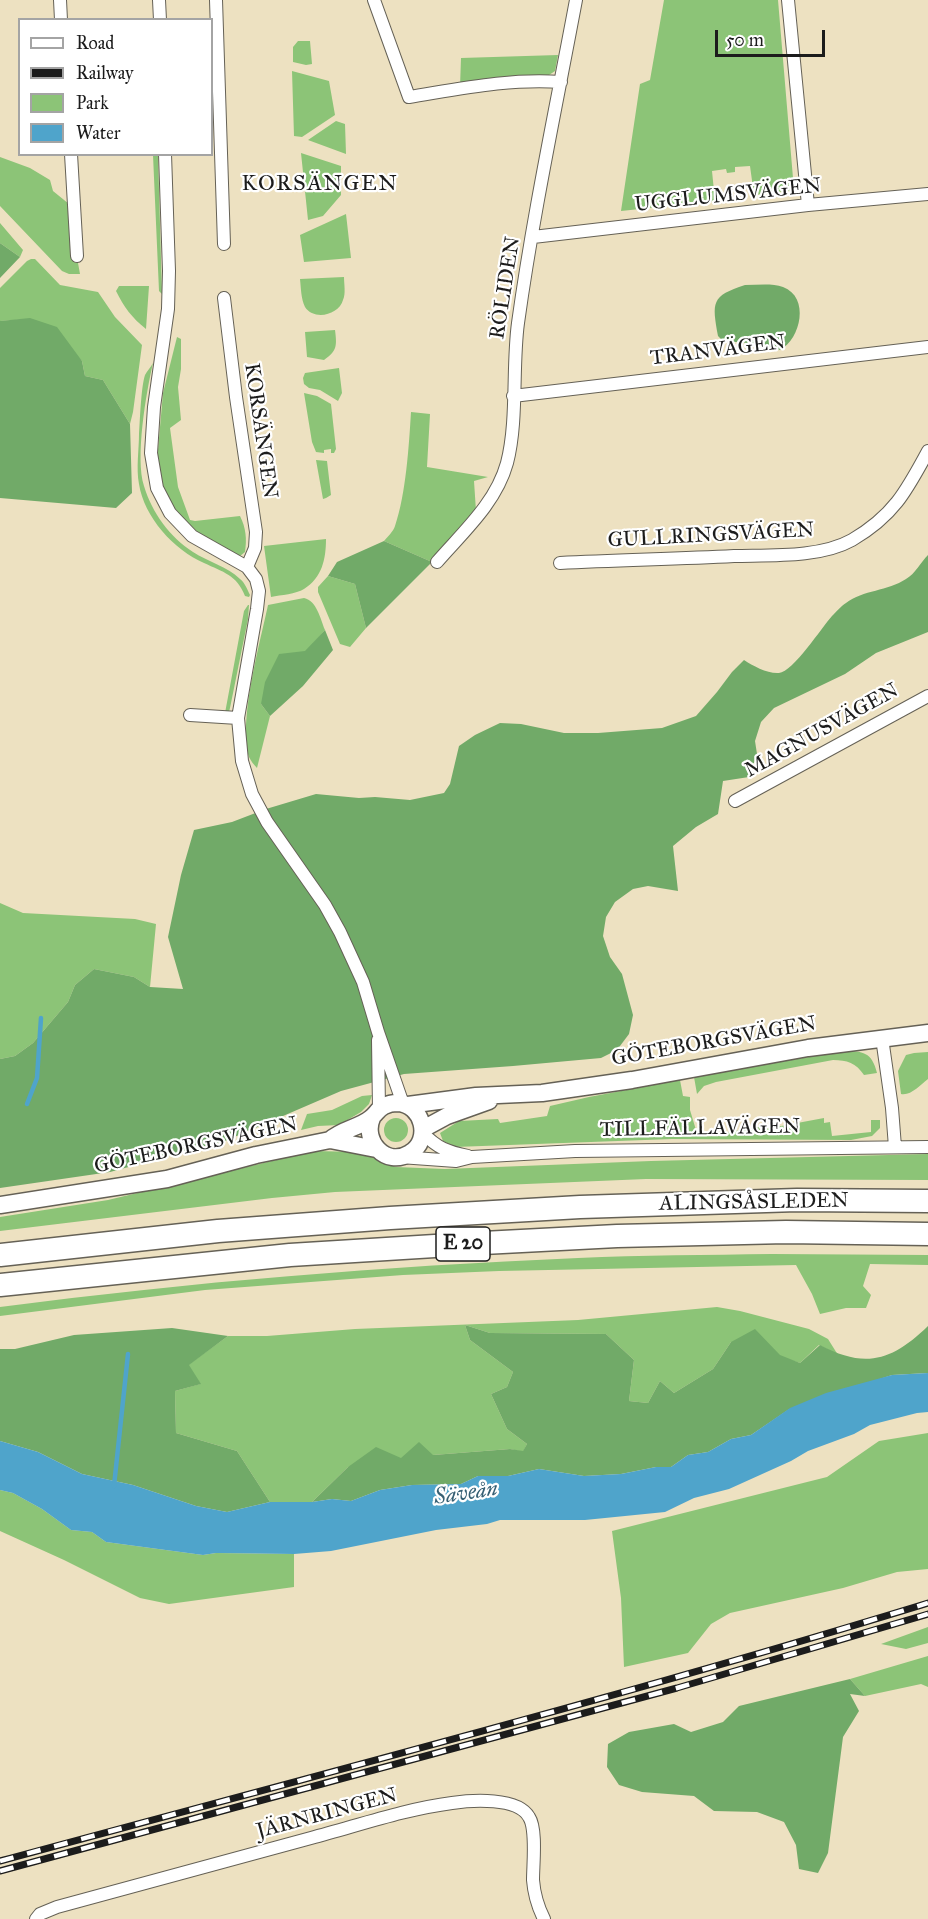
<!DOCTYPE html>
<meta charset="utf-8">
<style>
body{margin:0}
#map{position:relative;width:928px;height:1919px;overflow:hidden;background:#ede1c1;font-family:"IM FELL Great Primer",serif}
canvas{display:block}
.legend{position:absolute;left:18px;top:18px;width:195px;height:138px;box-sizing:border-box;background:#fff;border:2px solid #a4a4a4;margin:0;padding:8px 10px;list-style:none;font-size:18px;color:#1c1c1c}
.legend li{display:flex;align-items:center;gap:12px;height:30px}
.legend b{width:30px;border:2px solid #a4a4a4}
.scale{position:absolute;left:715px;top:30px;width:110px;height:27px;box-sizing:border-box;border:3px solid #1c1c1c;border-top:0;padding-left:8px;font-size:18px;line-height:21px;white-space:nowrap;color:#1c1c1c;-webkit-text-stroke:4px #fff;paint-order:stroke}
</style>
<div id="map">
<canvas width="928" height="1919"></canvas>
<ul class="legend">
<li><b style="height:8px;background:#fff"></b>Road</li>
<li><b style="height:8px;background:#1c1c1c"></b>Railway</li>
<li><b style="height:16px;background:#8cc477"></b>Park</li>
<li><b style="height:16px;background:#4fa4cb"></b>Water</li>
</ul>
<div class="scale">50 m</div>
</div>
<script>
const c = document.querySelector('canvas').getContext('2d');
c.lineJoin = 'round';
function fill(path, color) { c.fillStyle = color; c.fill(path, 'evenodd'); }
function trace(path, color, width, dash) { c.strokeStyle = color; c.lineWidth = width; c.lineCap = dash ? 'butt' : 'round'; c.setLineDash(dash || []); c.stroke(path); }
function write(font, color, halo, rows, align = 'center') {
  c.font = font + ' "IM FELL Great Primer",serif'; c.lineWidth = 4.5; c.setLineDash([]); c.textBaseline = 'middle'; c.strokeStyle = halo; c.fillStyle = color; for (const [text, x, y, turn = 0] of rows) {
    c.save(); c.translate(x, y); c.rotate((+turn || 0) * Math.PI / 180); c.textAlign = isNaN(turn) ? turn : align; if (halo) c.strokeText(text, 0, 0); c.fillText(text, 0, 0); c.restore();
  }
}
fill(new Path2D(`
 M664 0H778L794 190 754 195 750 166 735 167V172L727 173 726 169 712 171 715 201 621 211 640 84 650 80Z
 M298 41H310L312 64 306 65 293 62V47Z
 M558 55 555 71 546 77 460 87 461 58Z
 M292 71 329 81 335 115 302 137 294 136Z
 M336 121 345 124 346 154 308 140Z
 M301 153 341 166V195L323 216 308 220Z
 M153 155H158L162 294 159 291Z
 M0 157 30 168 50 180 53 191 69 204 74 262 78 263 80 274H69L62 271 0 206Z
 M346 214 351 258 304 262 300 235Z
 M0 223 23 250 20 257 0 243Z
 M31 259H35L60 285 98 292 115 317 142 345 133 412 130 424 103 380 85 376 82 361 30 319 0 321V288L27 261Z
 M344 277C344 284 346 294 343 300 339 315 314 321 305 307 301 299 301 288 300 279Z
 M119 286H149L146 329C132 318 124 307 116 291Z
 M335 330C337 346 337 351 324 360L307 357 305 332Z
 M177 337 181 339V369L178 387 181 420 170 428 178 487 190 520 195 521 240 516C246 528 247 539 245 552L240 556 233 555 188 528 173 508 161 488 157 461 163 393Z
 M153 363C146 393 135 458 144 486 152 513 170 537 193 552 208 562 227 566 240 579 245 583 247 589 250 595L249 597 245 596C237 575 223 572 204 563 174 550 144 517 139 484 136 468 139 450 139 434 140 420 141 387 145 375 147 371 151 367 153 363Z
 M339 368 342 393 338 401 320 390 309 388 304 384 303 378 305 373Z
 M304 393 317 396 331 404 336 449 334 453H331V449L324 450V453L316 452 312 442Z
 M411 412 430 414 427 467 488 477 474 481 476 511 432 562 384 541C388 536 393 532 395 526 406 494 409 445 411 412Z
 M316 460 327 461 331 495 326 498 323 499Z
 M326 539C326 559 322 578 304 589 296 594 281 595 271 597L264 546Z
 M328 576 355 584 366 628 350 647 340 644 318 592V587Z
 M304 598C317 601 320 618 325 630L261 704 270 716 257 768C254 765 251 761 249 757 238 722 260 643 268 605Z
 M248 605H249L248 619 230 708 229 712 225 713 244 611Z
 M0 903 23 913 135 919 156 924 150 987 134 977 94 969 75 985 68 1002 33 1043 15 1056 0 1059Z
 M843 1051C863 1051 872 1052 877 1073L864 1075C856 1063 847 1060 833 1060L716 1082 704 1086 697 1094 694 1077Z
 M928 1052V1079C920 1085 911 1096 901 1094L898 1071 906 1055 914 1053Z
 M680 1080 683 1096 690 1097V1110L696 1130 705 1136 759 1127 760 1130 824 1118V1123L830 1122 832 1136 871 1132V1120H880V1128L872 1136 851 1140 672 1139 455 1147 443 1141 440 1133 459 1121 498 1119 500 1123 547 1116 550 1106 589 1097Z
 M372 1095 369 1104 361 1112 339 1125 318 1126 301 1130 307 1114 332 1110 362 1096Z
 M384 1130a12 12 0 1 1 24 0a12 12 0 1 1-24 0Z
 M314 1151 359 1152 396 1167 445 1169 651 1161 928 1154V1180L646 1179 335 1192 272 1198 0 1231V1217L108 1200Z
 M772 1254 928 1255V1265L870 1264 863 1286 871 1295 866 1308H846L820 1314 812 1294 796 1265 499 1271 403 1275 205 1290 0 1316V1307C192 1282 384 1266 578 1258 642 1255 708 1255 772 1254Z
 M717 1307 740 1311 809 1329 828 1339 838 1355 819 1345 800 1363 731 1342 713 1369 674 1393 660 1381 648 1403 629 1401 634 1360 606 1334 490 1333 465 1325 470 1340 513 1372 507 1387 491 1394 507 1429 527 1444 523 1452 510 1449 433 1455 348 1467 312 1502H270L237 1451 176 1433 175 1391 200 1384 188 1365 228 1336H267L355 1329 578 1320Z
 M928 1433V1569L897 1572 843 1588 730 1613 711 1624 688 1653 624 1667 621 1598 612 1531 827 1477 879 1441Z
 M0 1490 13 1493 42 1509 71 1530 92 1532 106 1542 203 1555 216 1553 294 1554V1587L169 1604 140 1598 64 1560 0 1531Z
 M928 1627V1643L906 1649 881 1644Z
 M928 1656V1687L921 1684 865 1696 850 1679Z`), '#8cc477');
fill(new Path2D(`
 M0 243 20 257 0 278Z
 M745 285C758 285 772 283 783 287 810 297 801 339 780 350L761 344 723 341 718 336C712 302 711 296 745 285Z
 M30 318 57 327 82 361 85 376 103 380 130 424 132 493 116 508 0 498V321Z
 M384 541 432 562 366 628 355 584 328 576 337 562Z
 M928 555V632L876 653 845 674 774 708 761 722 755 741 757 754 749 777 723 781 718 814 696 827 673 846 678 891 648 886 633 889 615 902 606 917 603 936 610 957 622 974 633 1015 629 1034 617 1050 601 1058 513 1066 404 1074 341 1091 225 1141 110 1172 0 1188V1059L15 1056 33 1043 68 1002 75 985 94 969 134 977 150 987 183 989 168 937 181 875 194 830 232 822 266 809 316 794 359 798 375 797 410 800 444 793 450 784 459 746 475 735 500 723 521 724 564 733H598L662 728 696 716 717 692 732 672 744 660C753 666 768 674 779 673 793 672 822 627 832 616 836 612 841 606 846 603 863 590 888 591 906 579 915 574 921 562 928 555Z
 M325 630 333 650 303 686 270 716 261 704 265 682 279 654 305 651Z
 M465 1325 490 1333 606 1334 634 1360 629 1401 648 1403 660 1381 674 1393 713 1369 731 1342 755 1329 780 1355 800 1363 820 1345C865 1369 892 1361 928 1326V1373L892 1375 788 1410 751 1435 731 1439 708 1452 688 1455 671 1467H656L621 1474 584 1476 539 1469 508 1476H478L461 1484 412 1485 380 1490 351 1501 332 1499 312 1502 348 1467 376 1447 401 1458 419 1442 433 1455 510 1449 523 1451 527 1444 507 1429 491 1394 507 1387 513 1372 470 1340Z
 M172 1328 228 1336 189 1365 201 1384 175 1391 176 1433 237 1451 270 1502 227 1512 196 1506 133 1485 82 1474 38 1452 0 1441V1349H15L74 1335Z
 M850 1679 865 1696 850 1694 859 1711 843 1737 828 1853 818 1873 799 1869 796 1845 784 1822 757 1812 714 1811 694 1796 642 1792 619 1785 607 1767 608 1744 629 1732 674 1724 691 1732 723 1722 739 1706Z`), '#71aa68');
fill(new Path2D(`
 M928 1373V1412L917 1413 870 1425 854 1434 808 1451 791 1461 729 1489 694 1498 665 1512 585 1520H500L487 1524 436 1530 331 1551 294 1554 216 1553 203 1555 106 1542 92 1532 71 1530 42 1509 13 1493 0 1490V1441L38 1452 82 1474 133 1485 196 1506 227 1512 270 1502H312L332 1499 351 1501 380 1490 412 1485 461 1484 478 1476H508L539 1469 584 1476 621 1474 656 1467H671L688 1455 708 1452 731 1439 751 1435 790 1408 826 1393 892 1375Z`), '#4fa4cb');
trace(new Path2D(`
 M27 1104 37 1078 41 1018
 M114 1486 128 1354`), '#4fa4cb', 4.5);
const street = new Path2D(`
 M60 0 61 20
 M159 0 160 20
 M216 0 224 244
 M374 0 409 97C459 89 511 78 561 82
 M788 0 808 205
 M71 154 77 256
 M165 154 169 271 168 309 154 407 151 453 157 488 170 513 192 536 247 567 256 579 259 591 257 609 238 718 242 761 252 794 267 822 325 905 340 932 363 982 378 1032 403 1104
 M533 237 808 205 928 194
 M224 298 236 397 256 532 255 548 247 567
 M513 396 928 347
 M437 562C463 532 496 503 507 463 518 421 512 367 518 323 533 215 556 107 576 0
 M560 563C618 560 676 559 734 556 770 555 820 558 852 540 893 516 906 492 928 451
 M190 715 238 718
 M735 801 928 696
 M882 1038 892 1108 895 1147
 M378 1040 379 1109
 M423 1133C437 1148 448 1152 468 1156
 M400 1157 456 1161 472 1157 575 1151 928 1147
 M36 1919 40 1914 57 1907C141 1884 226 1861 311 1838 357 1826 405 1809 452 1803 472 1800 518 1797 529 1817 537 1829 533 1864 533 1880 534 1893 538 1907 544 1919`);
const secondary = new Path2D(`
 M408 1105 476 1096 542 1093 632 1080 808 1048 928 1033
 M423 1129 447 1116 489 1101
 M330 1140C342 1129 359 1128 371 1118 376 1114 378 1109 384 1106 388 1104 393 1103 397 1103 423 1104 432 1140 410 1153 386 1168 362 1141 372 1118
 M0 1205 167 1179 256 1155 330 1140 376 1149`);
const highway = new Path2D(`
 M0 1255 218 1231 390 1218 580 1207 797 1200 928 1201
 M0 1285 290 1255 483 1243 617 1236 786 1232 928 1234`);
trace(street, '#656156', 14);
trace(secondary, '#656156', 19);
trace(highway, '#656156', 25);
trace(street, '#fff', 12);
trace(secondary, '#fff', 16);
trace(highway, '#fff', 22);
const rail = new Path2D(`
 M0 1861C310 1777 621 1697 928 1603
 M0 1871 677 1688 928 1614`);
trace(rail, '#1c1c1c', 7);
trace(rail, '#fff', 4.5, [14]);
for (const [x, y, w] of [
 [463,1244,54]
]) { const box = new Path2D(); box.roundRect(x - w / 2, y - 17, w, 34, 4.5); c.fillStyle = '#fff'; c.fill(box); trace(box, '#1c1c1c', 1.5); }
write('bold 20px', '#1c1c1c', null, [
 ["E 20",463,1244]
]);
write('21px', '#1c1c1c', '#fff', [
 ["UGGLUMSVÄGEN",728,196,-6],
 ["RÖLIDEN",506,288,-81],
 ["TRANVÄGEN",718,351,-7],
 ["KORSÄNGEN",260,431,82],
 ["GULLRINGSVÄGEN",711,536,-3],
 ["MAGNUSVÄGEN",822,731,-29],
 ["GÖTEBORGSVÄGEN",714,1042,-10],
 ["TILLFÄLLAVÄGEN",700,1129,-1],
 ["GÖTEBORGSVÄGEN",196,1146,-12],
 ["ALINGSÅSLEDEN",754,1203,-1],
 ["JÄRNRINGEN",327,1814,-15]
]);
c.letterSpacing = '1.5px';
write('22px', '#1c1c1c', '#fff', [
 ["KORSÄNGEN",320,185]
]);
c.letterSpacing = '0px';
write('italic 22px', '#366074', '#fff', [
 ["Säveån",466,1494,-8]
]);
</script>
